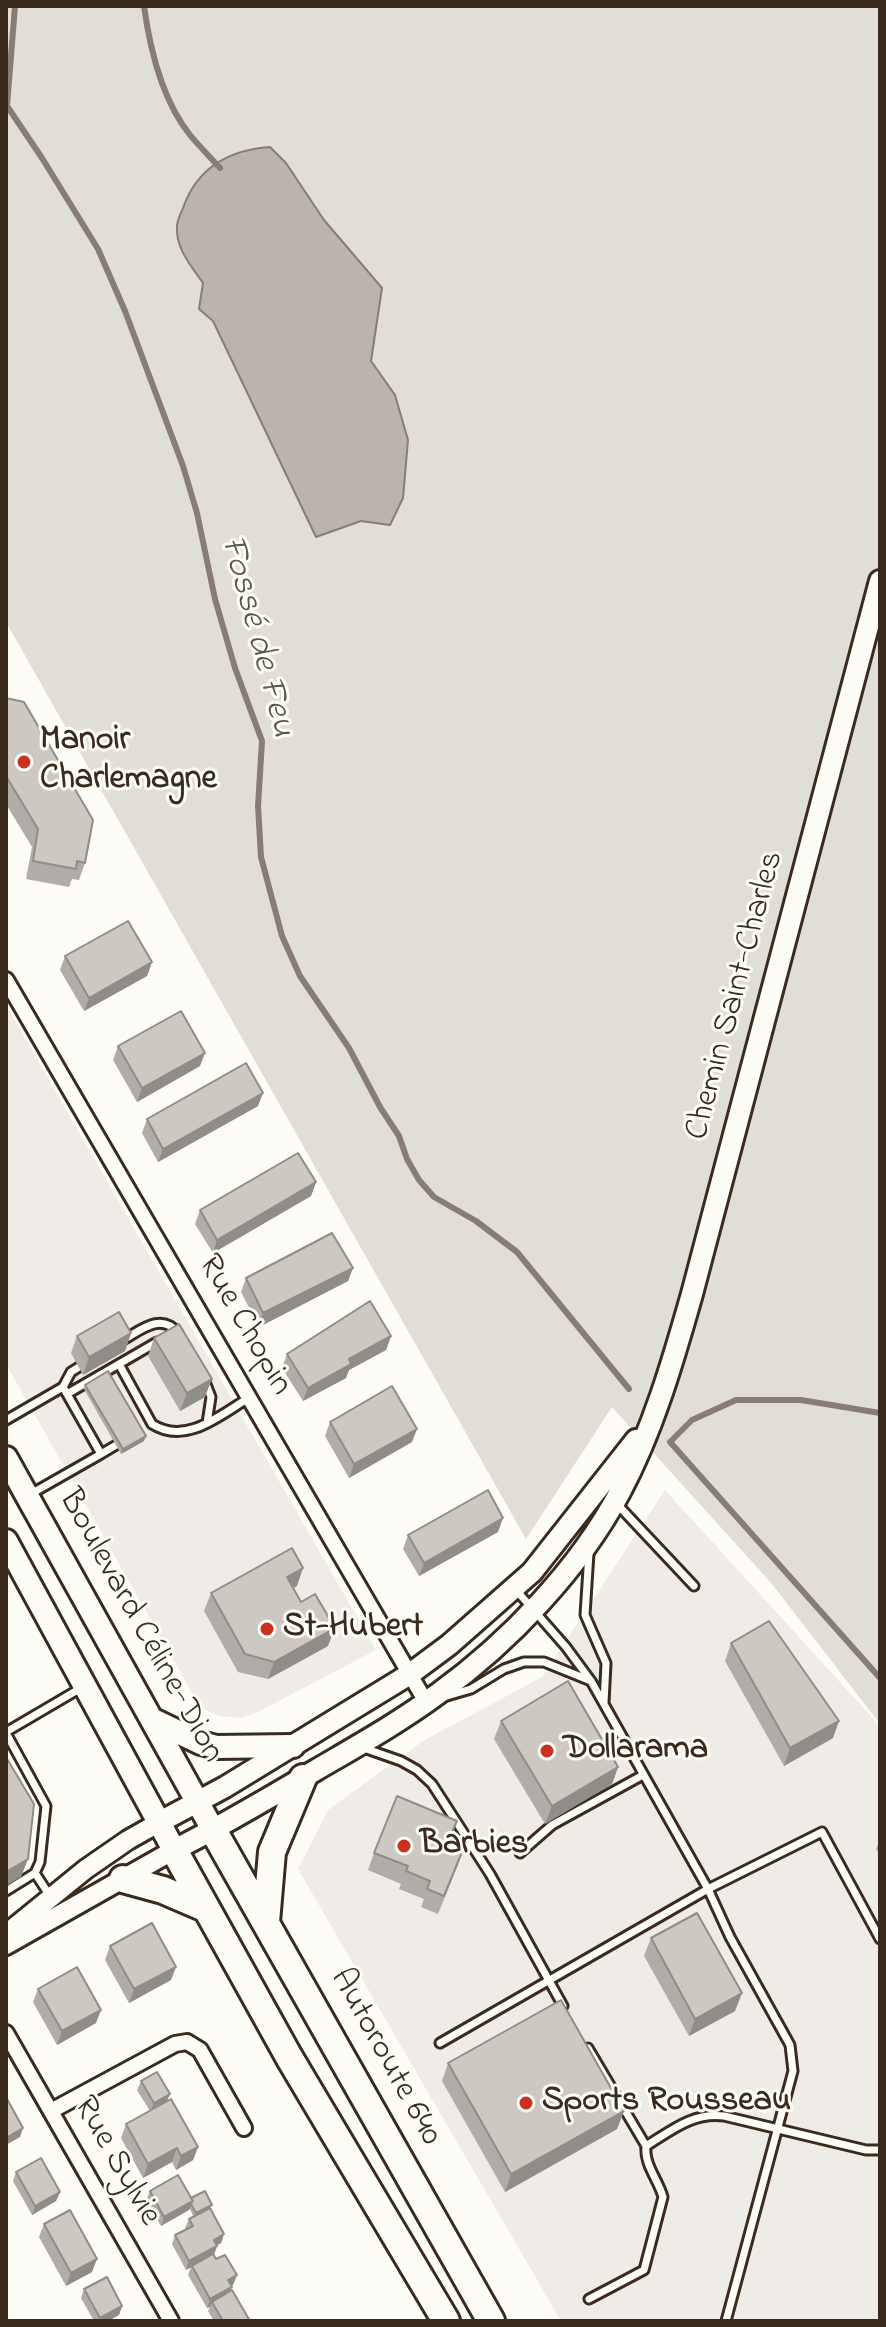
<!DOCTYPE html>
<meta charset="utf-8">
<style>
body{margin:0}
#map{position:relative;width:886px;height:2327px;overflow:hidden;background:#fdfcf7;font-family:"Indie Flower",sans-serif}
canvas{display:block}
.frame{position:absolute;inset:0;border:8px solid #3b2a1e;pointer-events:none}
</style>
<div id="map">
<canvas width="886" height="2327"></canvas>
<div class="frame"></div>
</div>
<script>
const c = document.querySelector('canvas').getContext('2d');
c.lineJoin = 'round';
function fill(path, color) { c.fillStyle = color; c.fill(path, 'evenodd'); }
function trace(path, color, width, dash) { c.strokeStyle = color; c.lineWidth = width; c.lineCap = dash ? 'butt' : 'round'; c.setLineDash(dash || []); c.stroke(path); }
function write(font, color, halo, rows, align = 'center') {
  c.font = font + ' "Indie Flower",sans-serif'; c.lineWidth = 6; c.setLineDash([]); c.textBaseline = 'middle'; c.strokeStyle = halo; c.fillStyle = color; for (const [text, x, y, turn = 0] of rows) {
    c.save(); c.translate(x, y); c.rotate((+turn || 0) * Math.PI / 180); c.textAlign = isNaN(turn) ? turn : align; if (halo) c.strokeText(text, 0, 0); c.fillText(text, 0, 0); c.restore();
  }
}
fill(new Path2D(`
 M6 1005 376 1650 256 1713 241 1718 219 1716 200 1707 6 1364Z
 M665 1490 880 1726V2321H561L298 1869 328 1810 423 1741 542 1677Z`), '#efece7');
fill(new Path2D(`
 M6 6H880V1724L772 1584 612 1407 526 1539 6 622Z`), '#e1ded7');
const water = new Path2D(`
 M270 147 286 163 324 220 382 288 371 361 395 395 408 440 403 498 390 525 361 521 316 537 213 321 199 309 203 283C192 267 175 248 177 226 177 221 181 213 183 208 197 168 229 150 270 147Z`);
fill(water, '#bbb4ad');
trace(water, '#887d74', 2);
trace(new Path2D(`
 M15 6 7 106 42 158 98 249 125 311 183 466 197 513 215 599 235 668 262 741 258 806 261 857 282 936 300 976 349 1048 380 1107 399 1136 407 1159 419 1180 434 1197 476 1221 517 1252 629 1389
 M144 6C150 50 162 100 190 135 200 147 210 157 220 168
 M880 1413 801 1400H736L692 1420 670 1442 880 1678`), '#887d74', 6);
const service = new Path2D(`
 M123 1340C141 1330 161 1312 178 1333
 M119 1364 157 1342
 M204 1379 211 1397 207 1423
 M63 1387 71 1372 79 1367
 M67 1394 119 1364 152 1424C186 1446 222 1414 250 1397
 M6 1420 63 1387 101 1454 29 1495
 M101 1454 123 1441
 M616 1503 694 1586
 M589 1553 585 1615 606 1663 604 1703
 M516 1590 566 1647 591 1681 708 1889 730 1937 790 2045 793 2071 726 2321
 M447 1696 471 1689 504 1669 524 1662H544L591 1681
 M6 1732 81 1688
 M6 1733 46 1806 40 1862 35 1873
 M361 1747 401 1761 417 1770 432 1784 490 1874 563 2006
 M520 1853 552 1825 643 1775
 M6 1891 35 1873 50 1896
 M440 2043 708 1889 822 1832 880 1939
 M588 2048 646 2146
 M589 2299 644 2270 663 2197C658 2179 644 2165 646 2146 672 2130 693 2112 724 2116L866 2150H880`);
const minor = new Path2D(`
 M6 980 426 1702
 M6 2033 171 2321
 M51 2111 175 2044 187 2042 200 2050 244 2128`);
const tertiary = new Path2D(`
 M6 1934 86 1869 128 1840 158 1823
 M6 1945 174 1850`);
const secondary = new Path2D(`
 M158 1823 225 1787 410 1674 449 1645 532 1572 636 1440
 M174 1850C222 1826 269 1798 316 1770 357 1746 400 1722 439 1693 509 1642 579 1569 620 1492 653 1430 673 1361 692 1294L880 581`);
const primary = new Path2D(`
 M6 1458 213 1830
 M6 1541 174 1850
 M153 1720 201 1743 216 1747 293 1746`);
const motorway = new Path2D(`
 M213 1830 491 2321
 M174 1850 289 2057 446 2321
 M123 1879 163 1890 205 1908
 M266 1922 272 1852 303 1778`);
trace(service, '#3b2a1e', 13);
trace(minor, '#3b2a1e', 20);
trace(tertiary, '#3b2a1e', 24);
trace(secondary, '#3b2a1e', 26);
trace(primary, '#3b2a1e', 28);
trace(motorway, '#3b2a1e', 32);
trace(service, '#fdfcf7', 7);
trace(minor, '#fdfcf7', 14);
trace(tertiary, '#fdfcf7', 18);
trace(secondary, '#fdfcf7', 20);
trace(primary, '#fdfcf7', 22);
trace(motorway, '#fdfcf7', 26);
fill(new Path2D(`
 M6 698 85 863 79 880 72 879 69 887 26 879 32 847 6 804Z
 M65 956 152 962 147 976 84 1011 60 970Z
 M118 1046 200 1066 137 1102 113 1060Z
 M258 1106 158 1162 142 1133 147 1119Z
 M316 1182 311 1196 213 1253 195 1224 200 1210Z
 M353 1268 348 1281 259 1327 241 1292 246 1278Z
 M131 1333 125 1351 83 1375 71 1353 77 1336Z
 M391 1336 386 1350 349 1370 346 1378 303 1401 282 1368 287 1354Z
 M154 1338 205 1397 180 1411 148 1356Z
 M85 1385 144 1441 121 1454 84 1389Z
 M330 1422 412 1442 349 1478 325 1436Z
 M498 1532 419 1576 403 1549 408 1535Z
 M297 1586 293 1588 328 1646 268 1679 238 1672 204 1611 211 1593Z
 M731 1643 833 1738 784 1766 725 1661Z
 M501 1721 618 1767 612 1784 545 1824 494 1739Z
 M880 1839V1855L876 1849Z
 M449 1841 458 1865 438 1914 421 1907 424 1899 399 1889 401 1884 368 1870 374 1853Z
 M651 1938 735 2011 689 2036 644 1956Z
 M110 1946 171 1980 129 2003 105 1960Z
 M38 1989 96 2023 57 2045 33 2002Z
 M448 2063 624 2111 617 2129 505 2192 442 2081Z
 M141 2081 170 2094 167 2101 198 2147 193 2160 176 2170 172 2162 143 2178 121 2138 126 2124 150 2111 137 2090Z
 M16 2172 60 2192 56 2201 32 2215 13 2181Z
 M150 2191 191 2198 211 2209 224 2234 221 2243 217 2245 214 2255 216 2259 237 2275 233 2285 231 2286 230 2291 250 2321H214L208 2311 210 2307 207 2308 188 2275 191 2267 186 2270 172 2244 175 2235 186 2230 185 2228 189 2219 193 2216 190 2209 161 2226 146 2201Z
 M44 2224 92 2272 66 2286 39 2237Z
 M84 2289 122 2306 119 2315 108 2321H94L81 2298Z`), '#b0aca7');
fill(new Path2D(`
 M152 962 147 976 84 1011 89 998Z
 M205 1053 200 1066 137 1102 142 1088Z
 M263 1093 258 1106 158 1162 163 1149Z
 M316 1182 311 1196 213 1253 217 1240Z
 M353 1268 348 1281 259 1327 263 1313Z
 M131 1333 125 1351 83 1375 89 1357Z
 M391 1336 386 1350 349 1370 346 1378 303 1401 308 1388 349 1359Z
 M212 1379 205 1397 180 1411 187 1393Z
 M417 1429 412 1442 349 1478 354 1464Z
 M146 1436 144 1441 121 1454 123 1449Z
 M503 1518 498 1532 419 1576 424 1563Z
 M303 1568 297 1586 280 1595 287 1577Z
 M335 1628 328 1646 268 1679 274 1662Z
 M839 1721 833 1738 784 1766 790 1748Z
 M618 1767 612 1784 545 1824 552 1806Z
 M28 1859 21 1877 6 1886V1872Z
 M176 1967 171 1980 129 2003 134 1989Z
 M742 1993 735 2011 689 2036 695 2019Z
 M101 2010 96 2023 57 2045 62 2031Z
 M170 2094 166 2103 150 2112 154 2103Z
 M624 2111 617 2129 505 2192 511 2174Z
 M23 2128 20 2137 6 2145V2138Z
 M198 2147 193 2160 176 2170 181 2156Z
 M177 2148 172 2162 143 2178 148 2164Z
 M60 2192 56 2201 32 2215 35 2206Z
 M193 2201 189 2210 161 2226 164 2217Z
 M224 2234 221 2243 210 2249 214 2240Z
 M217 2246 214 2255 186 2270 189 2261Z
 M97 2259 92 2272 66 2286 71 2273Z
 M237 2275 233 2285 225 2289 228 2280Z
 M232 2287 228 2296 212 2302 210 2307 207 2308 210 2299Z
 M122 2306 119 2315 108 2321H99L100 2318Z`), '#908c88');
const building = new Path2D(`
 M6 698 24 702 93 820 85 863 77 861 76 869 33 861 38 829 6 776Z
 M128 921 152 962 89 998 65 956Z
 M181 1011 205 1053 142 1088 118 1046Z
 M246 1063 263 1093 163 1149 147 1119Z
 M298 1153 316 1182 217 1240 200 1210Z
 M332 1233 353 1268 263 1313 246 1278Z
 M370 1301 391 1336 349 1359 351 1364 308 1388 287 1354Z
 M119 1312 131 1333 89 1357 77 1336Z
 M179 1324 212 1379 187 1393 154 1338Z
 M108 1371 146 1436 123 1449 85 1385Z
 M392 1386 417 1429 354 1464 330 1422Z
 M488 1490 503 1518 424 1563 408 1535Z
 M292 1548 303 1568 287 1577 301 1602 315 1594 335 1628 274 1662 245 1654 211 1593Z
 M769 1621 839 1721 790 1748 731 1643Z
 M568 1681 618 1767 552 1806 501 1721Z
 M6 1757 34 1804 28 1859 6 1872Z
 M397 1796 457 1821 448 1841 464 1847 444 1896 427 1889 430 1881 406 1871 408 1866 374 1853Z
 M697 1913 742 1993 695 2019 651 1938Z
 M152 1923 176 1967 134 1989 110 1946Z
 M77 1967 101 2010 62 2031 38 1989Z
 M561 2000 624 2111 511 2174 448 2063Z
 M157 2072 170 2094 154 2103 141 2081Z
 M6 2097 23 2128 6 2138Z
 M171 2099 198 2147 181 2156 177 2148 148 2164 126 2124Z
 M41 2158 60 2192 35 2206 16 2172Z
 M178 2175 193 2201 164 2217 150 2191Z
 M205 2191 212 2205 196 2213 191 2204 193 2201 191 2198Z
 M210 2208 224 2234 214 2240 217 2246 189 2261 175 2235 193 2226 189 2219Z
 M70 2210 97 2259 71 2273 44 2224Z
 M213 2254 216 2259 225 2255 237 2275 228 2280 232 2287 210 2299 192 2266Z
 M107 2277 122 2306 100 2318 84 2289Z
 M232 2290 250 2321H223L212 2302Z`);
fill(building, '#cdc8c2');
trace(building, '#908c88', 2);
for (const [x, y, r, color] of [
 [24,762,8,"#c8321e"],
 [267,1629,8,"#c8321e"],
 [547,1751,8,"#c8321e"],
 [404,1846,8,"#c8321e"],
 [526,2103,8,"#c8321e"]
]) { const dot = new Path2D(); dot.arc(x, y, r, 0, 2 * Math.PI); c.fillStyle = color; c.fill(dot); trace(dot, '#fdfcf7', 3); }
write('bold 34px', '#3b2a1e', '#fdfcf7', [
 ["Manoir",40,742],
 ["Charlemagne",40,781],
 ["St-Hubert",283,1629],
 ["Dollarama",563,1751],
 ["Barbies",420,1846],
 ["Sports Rousseau",542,2103]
], 'left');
write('34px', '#3b2a1e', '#fdfcf7', [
 ["Chemin Saint-Charles",737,996,-75],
 ["Rue Chopin",243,1326,60],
 ["Boulevard Céline-Dion",139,1627,61],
 ["Autoroute 640",384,2058,61],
 ["Rue Sylvie",115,2162,60]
]);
write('italic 36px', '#615349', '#fdfcf7', [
 ["Fossé de Feu",255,637,75]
]);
</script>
